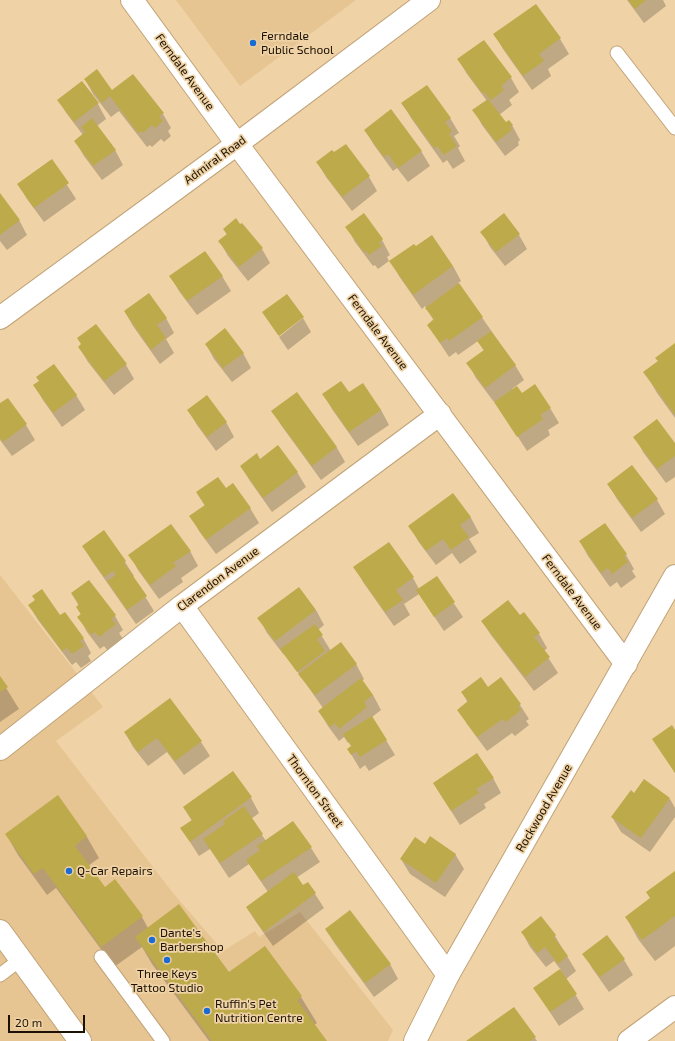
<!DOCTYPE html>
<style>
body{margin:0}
#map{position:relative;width:675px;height:1041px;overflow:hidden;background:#efd2a5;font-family:"Exo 2",sans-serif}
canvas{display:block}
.scale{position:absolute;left:8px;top:1015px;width:77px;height:18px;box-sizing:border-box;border:2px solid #1c1102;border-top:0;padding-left:5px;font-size:12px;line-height:14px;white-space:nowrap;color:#1c1102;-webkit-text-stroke:3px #efd2a5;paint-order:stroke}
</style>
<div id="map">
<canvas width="675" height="1041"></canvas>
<div class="scale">20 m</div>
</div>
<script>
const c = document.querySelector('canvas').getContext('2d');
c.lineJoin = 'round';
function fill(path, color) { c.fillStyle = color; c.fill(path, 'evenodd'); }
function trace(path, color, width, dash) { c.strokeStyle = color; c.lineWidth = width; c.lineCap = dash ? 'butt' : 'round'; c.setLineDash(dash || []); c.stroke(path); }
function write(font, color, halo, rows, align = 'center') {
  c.font = font + ' "Exo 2",sans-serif'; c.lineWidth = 3.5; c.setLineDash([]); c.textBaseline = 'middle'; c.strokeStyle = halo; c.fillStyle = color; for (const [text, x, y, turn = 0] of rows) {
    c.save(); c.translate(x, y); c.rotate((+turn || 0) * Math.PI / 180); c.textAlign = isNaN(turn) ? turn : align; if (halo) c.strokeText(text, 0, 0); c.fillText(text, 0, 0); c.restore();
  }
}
fill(new Path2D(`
 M176 0H356L240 86Z
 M0 575 103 707 56 741 173 893 223 951 255 931 259 937 300 912 393 1030 388 1041H0Z`), '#e7c592');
fill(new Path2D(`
 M627 0H663L666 6 644 23Z
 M535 5 560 39 569 54 548 69 551 76 532 90 503 49 495 35Z
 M483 41 511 78 519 92 509 100 512 105 499 115 505 123 512 125 520 140 518 142 519 145 505 156 482 125 474 110 487 101 467 74 458 59Z
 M133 75 163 114 171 128 168 131 171 136 164 142 161 139 152 147 150 145 147 147 119 111 111 117 93 94 85 79 112 91Z
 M81 82 98 104 106 119 97 126 115 150 123 165 102 180 84 156 75 141 83 135 67 114 58 100Z
 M403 104 450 118 459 133 454 136 460 146 458 148 465 161 453 169 447 160 443 163 411 118Z
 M365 130 421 151 430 166 408 182 397 168 393 171 374 145Z
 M51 160 76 199 44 222 27 199 18 184Z
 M318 163 369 177 377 191 352 211 326 177Z
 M0 196 19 220 27 235 7 250 0 241Z
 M347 227 382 240 390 255 387 257 389 261 378 269 375 265 373 266 355 242Z
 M224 229 262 249 270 263 248 281 228 256 220 242 227 235Z
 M482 232 519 235 527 249 505 266 490 247Z
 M391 261 453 266 461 281 458 283 515 365 524 380 512 389 550 408 559 423 548 430 550 435 527 451 495 401 494 402 476 378 468 363 484 351 478 341 458 355 456 352 449 357 428 325 434 321 425 306 422 309 399 276Z
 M222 276 231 291 197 315 179 291 171 277Z
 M125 312 166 318 174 333 166 339 174 353 160 364 133 326Z
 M263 313 302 317 278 335Z
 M303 318 311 332 288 350 279 337Z
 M206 344 243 353 251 368 232 382 214 359Z
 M675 344V418L657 393 645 372 659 362Z
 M79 347 126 365 134 379 114 395 88 362Z
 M34 385 76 395 85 410 62 427 43 400Z
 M362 385 381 410 389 425 358 446 332 409 324 395 349 394Z
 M297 393 337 448 345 462 321 480 281 425 273 411Z
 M8 399 26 425 35 440 12 456 0 440V405Z
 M188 410 226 422 234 437 216 451 197 425Z
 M635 437 675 444V477L666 483 643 452Z
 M260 460 297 472 306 487 272 512 250 481 241 466Z
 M608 484 657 500 665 514 641 532 617 499Z
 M226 489 250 508 259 523 216 554 199 531 191 516 205 506 197 493Z
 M453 494 471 518 479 533 469 539 477 552 460 564 452 553 436 565 418 541 410 526Z
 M104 531 125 562 134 576 133 577 154 611 136 624 92 561 83 546Z
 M580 541 626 555 634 569 632 571 636 577 621 588 617 582 610 587 588 556Z
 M190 551 198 566 181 578 183 582 159 599 138 570 130 555Z
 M355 567 413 578 419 589 436 577 463 617 444 631 419 594 404 604 410 615 394 626 363 582Z
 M72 594 115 616 123 630 119 633 123 639 108 651 104 646 100 649 87 632 79 617 81 615 77 607 79 606Z
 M29 605 60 616 83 638 91 653 88 656 91 661 81 668 76 662 72 665 38 620Z
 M316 610 324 625 318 630 331 651 356 664 364 679 362 681 373 695 381 710 372 717 395 755 369 771 365 765 360 769 348 749 352 746 349 742 348 743 344 737 339 741 328 726 319 711 323 708 285 654 284 655 267 633 259 618Z
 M520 617 539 634 547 648 544 651 558 673 534 691 491 635 482 621Z
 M0 678 19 709 0 722Z
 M501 678 520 705 529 719 526 721 529 725 515 736 512 733 487 751 467 724 459 710 468 703 462 692 487 688Z
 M170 699 201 742 210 756 184 775 167 752 148 766 133 747 125 732Z
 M675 731V773L653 739Z
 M232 773 251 798 259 813 251 819 266 841 293 822 311 848 320 862 296 878 303 887 308 883 324 908 273 946 256 922 247 908 268 892 249 864 229 878 210 849 199 856 181 828 192 821 184 808Z
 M493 778 501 793 484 804 486 808 460 825 434 784Z
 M57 797 87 837 99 858 88 866 105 889 142 917 148 928 228 973 265 947 301 997 317 1023 314 1025 326 1041H209L152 964 142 947 114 967 56 888 47 895 18 855 6 834Z
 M670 799 675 808V817L650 852 621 832 612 817Z
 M455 854 464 869 445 897 410 874 401 859Z
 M675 872V946L655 961 638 939 626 917 651 899Z
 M541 918 555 936 576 971 566 979 584 1009 559 1026 534 988 561 970 554 961 546 967 530 947 522 932Z
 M326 930 390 964 398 979 374 997 335 944Z
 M607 937 624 960 633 975 609 992 592 968 584 954Z
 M535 1038 537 1041H468Z`), '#0003');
fill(new Path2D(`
 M628 0H646L635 9Z
 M536 4 561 38 539 54 544 61 523 76 493 34Z
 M484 40 512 77 501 86 504 90 491 100 484 92 482 93 457 59Z
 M97 69 112 90 133 74 164 113 159 116 163 121 155 128 152 125 143 133 141 131 138 133 110 96 102 103 84 79Z
 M82 81 99 103 74 122 57 100Z
 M427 85 451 118 445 122 452 131 449 134 457 146 444 155 437 146 434 148 401 103Z
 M488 99 506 122 509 120 513 125 510 127 512 130 496 142 472 110Z
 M391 109 422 151 398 168 388 154 384 157 364 130Z
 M92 118 116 150 93 166 74 141 85 132 81 127Z
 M346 144 370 176 342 197 316 162 332 150 334 152Z
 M52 159 69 183 34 208 17 184Z
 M0 193 20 220 0 235Z
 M364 213 383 239 379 243 382 246 369 255 366 251 364 252 345 227Z
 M504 213 520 234 496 252 480 232Z
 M236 218 240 224 242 223 263 248 239 267 218 241 227 234 223 229Z
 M432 235 453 266 413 295 389 261 414 244 416 246Z
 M205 251 223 276 187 301 169 276Z
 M459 283 483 317 449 341 447 338 440 343 427 325 434 319 425 308Z
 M149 293 167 318 157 325 166 338 151 350 124 311Z
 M287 294 304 317 279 336 262 312Z
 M96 324 127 364 104 381 78 347 81 344 77 338Z
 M225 328 244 353 223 368 205 344Z
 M491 331 516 365 485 388 466 363 484 350 477 341Z
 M675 343V415L643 372 658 361 655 358Z
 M54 364 77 395 53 413 33 385 39 381 36 377Z
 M341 381 349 392 363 383 381 410 349 432 322 394Z
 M535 384 551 408 540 415 543 419 517 437 494 402 517 386 522 393Z
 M297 392 337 447 312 466 271 411Z
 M207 395 227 422 207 437 187 410Z
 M8 398 27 424 3 442 0 438V403Z
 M657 419 675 443V456L657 469 633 437Z
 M278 445 298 472 263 498 240 466 257 453 260 459Z
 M632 465 658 499 632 518 607 484Z
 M218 477 226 488 233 483 251 508 206 540 189 516 205 505 196 492Z
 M453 493 471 517 460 525 469 537 451 550 443 539 426 551 408 526Z
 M605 523 627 554 624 556 628 562 612 574 608 568 601 573 579 541Z
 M171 524 191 551 173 563 176 566 150 585 128 555Z
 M104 530 126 561 124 563 147 596 127 610 107 581 116 575 113 571 104 577 82 546Z
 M389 542 414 577 396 590 403 600 385 612 353 567Z
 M437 576 455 602 434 617 416 590Z
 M89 580 116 615 111 619 116 624 99 637 95 632 91 635 77 617 81 614 76 607 79 604 71 593Z
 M299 587 316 610 275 641 257 618Z
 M42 589 60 615 65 612 84 638 80 641 84 646 72 654 67 648 62 651 28 605 35 600 32 596Z
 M508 600 520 615 524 612 540 633 534 637 550 657 525 677 481 621Z
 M315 624 323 635 317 639 325 651 297 672 280 649Z
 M341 642 357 664 315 695 298 674Z
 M0 676 8 687 0 692Z
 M481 677 488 687 501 677 521 704 518 706 521 710 506 722 503 719 477 737 457 710 468 701 461 692Z
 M361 678 373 695 364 702 367 707 339 729 335 723 330 727 318 711Z
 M170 698 202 741 175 761 157 738 138 752 124 732Z
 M372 716 387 740 360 757 356 751 351 755 347 749 351 746 343 734Z
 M672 725 675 730V773L652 739Z
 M477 753 494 778 476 789 479 793 451 811 433 783Z
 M233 771 252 797 190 842 180 828 192 820 183 807Z
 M644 779 670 798 641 838 611 817 631 790 634 793Z
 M58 795 87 836 75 846 105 887 115 879 143 916 101 947 43 868 34 874 5 834Z
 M244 806 263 834 220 863 203 839 225 824 223 821Z
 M293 821 312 847 261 881 246 860 260 850 257 846Z
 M430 836 456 854 436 883 400 859 415 837 425 844Z
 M675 871V916L642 940 625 917 650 898 646 892Z
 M294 872 303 885 308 882 316 893 264 932 246 907Z
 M179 904 229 972 265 946 302 996 297 1000 327 1041H212L135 937Z
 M350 910 391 964 365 983 325 929Z
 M541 916 556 935 554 937 568 956 558 964 545 947 537 953 521 932Z
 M607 935 625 959 600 977 582 954Z
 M560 969 577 994 550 1012 533 988Z
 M514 1007 536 1037 530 1041H466Z`), '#bdaa4b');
const lane = new Path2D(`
 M617 53 675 128
 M101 957 163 1041
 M0 975 21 959`);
const street = new Path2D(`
 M132 0 237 144 626 664
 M0 318 237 144 429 0
 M182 606 448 975
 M0 749 182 606 440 414
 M629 1041 675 1007`);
const secondary = new Path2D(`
 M0 931 80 1041
 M415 1041 448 975 675 576`);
trace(lane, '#c0a378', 15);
trace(street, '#c0a378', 24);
trace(secondary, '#c0a378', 24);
trace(lane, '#fff', 13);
trace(street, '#fff', 22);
trace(secondary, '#fff', 22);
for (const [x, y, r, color] of [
 [253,43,4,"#1b6bd5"],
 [69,871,4,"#1b6bd5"],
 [152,940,4,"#1b6bd5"],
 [167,960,4,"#1b6bd5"],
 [207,1011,4,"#1b6bd5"]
]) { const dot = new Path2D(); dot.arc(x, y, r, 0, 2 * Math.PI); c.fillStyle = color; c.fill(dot); trace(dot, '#efd2a5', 1.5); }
write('12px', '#1c1102', '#efd2a5', [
 ["Ferndale",261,36],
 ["Public School",261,50],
 ["Q-Car Repairs",77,871],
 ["Dante's",160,933],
 ["Barbershop",160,947],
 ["Three Keys",167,974,"center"],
 ["Tattoo Studio",167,988,"center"],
 ["Ruffin's Pet",215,1004],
 ["Nutrition Centre",215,1018]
], 'left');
write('12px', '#1c1102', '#efd2a5', [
 ["Ferndale Avenue",185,72,54],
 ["Admiral Road",215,160,-36],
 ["Ferndale Avenue",378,332,53],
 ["Clarendon Avenue",218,579,-37],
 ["Ferndale Avenue",572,592,53],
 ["Thornton Street",315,791,54],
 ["Rockwood Avenue",544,808,-60]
]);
</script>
